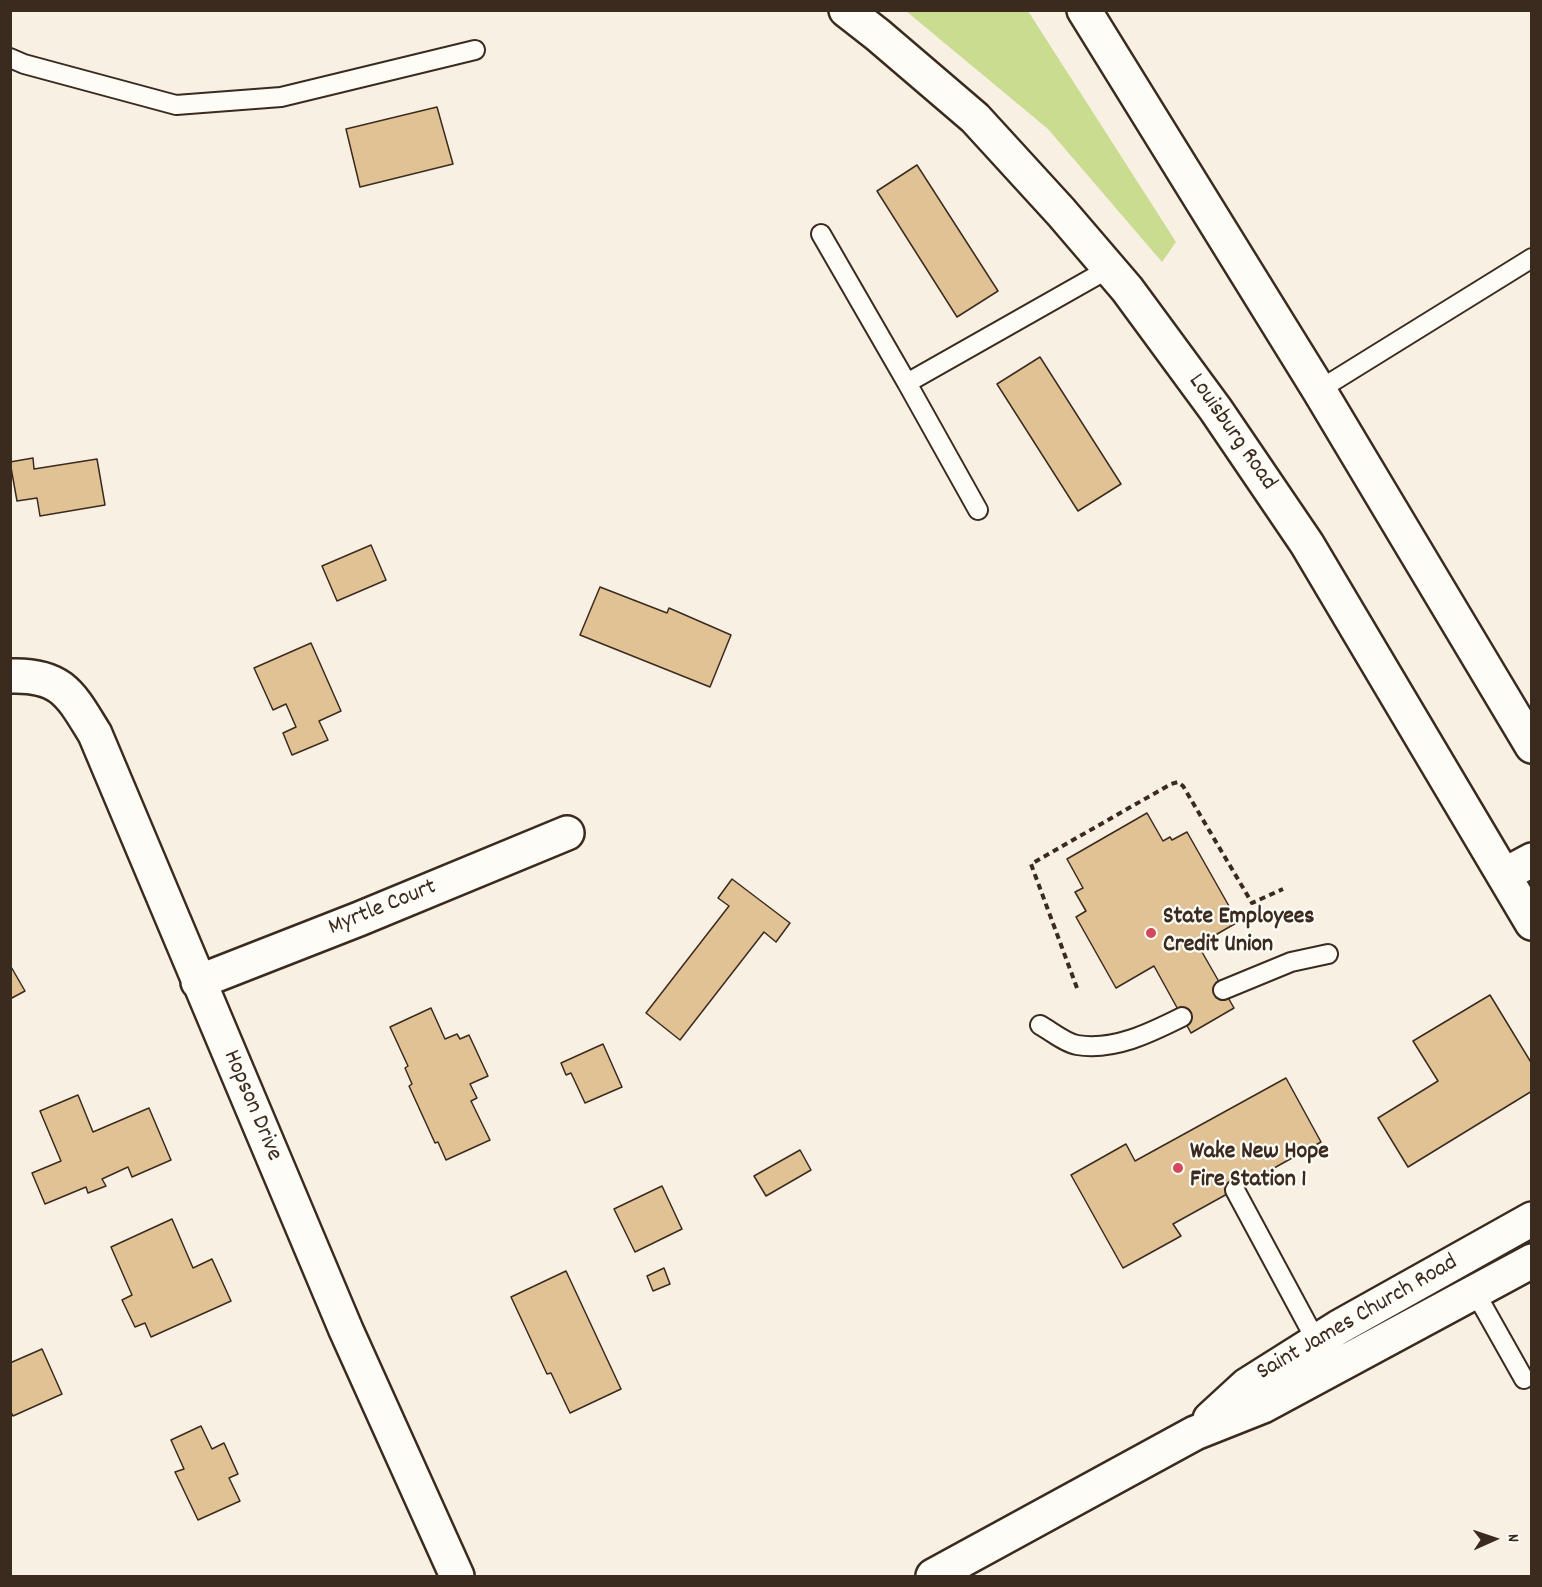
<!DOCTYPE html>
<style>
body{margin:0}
#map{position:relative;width:1542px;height:1587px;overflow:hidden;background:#f7f0e3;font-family:Dekko,sans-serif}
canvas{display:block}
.frame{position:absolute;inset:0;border:12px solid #3b2a1e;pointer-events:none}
.north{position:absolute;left:1464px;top:1509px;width:60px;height:60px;-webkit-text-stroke:4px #fdfcf7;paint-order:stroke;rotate:87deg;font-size:16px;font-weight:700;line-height:24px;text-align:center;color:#3b2a1e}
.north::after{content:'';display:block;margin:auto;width:21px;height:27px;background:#3b2a1e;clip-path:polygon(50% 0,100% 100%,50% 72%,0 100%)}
</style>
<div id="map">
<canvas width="1542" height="1587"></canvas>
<div class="frame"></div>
<div class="north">N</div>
</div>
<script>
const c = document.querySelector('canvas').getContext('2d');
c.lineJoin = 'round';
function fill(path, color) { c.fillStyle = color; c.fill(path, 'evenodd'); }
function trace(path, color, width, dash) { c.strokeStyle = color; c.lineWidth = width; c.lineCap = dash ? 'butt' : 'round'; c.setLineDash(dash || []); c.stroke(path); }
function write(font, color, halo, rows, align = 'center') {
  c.font = font + ' Dekko,sans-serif'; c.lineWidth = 4.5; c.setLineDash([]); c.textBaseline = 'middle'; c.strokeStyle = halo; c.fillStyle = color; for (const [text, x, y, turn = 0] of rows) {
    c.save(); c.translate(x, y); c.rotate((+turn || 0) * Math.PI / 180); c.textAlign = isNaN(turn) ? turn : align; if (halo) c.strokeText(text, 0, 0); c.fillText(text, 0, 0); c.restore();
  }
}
fill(new Path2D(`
 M906 11H1028L1176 242 1162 262 1048 129Z`), '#cadc90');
const building = new Path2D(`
 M437 107 453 164 360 187 346 129Z
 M917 165 998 291 957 317 877 191Z
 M1040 357 1121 484 1078 511 997 384Z
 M33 458 34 469 97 459 105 505 40 516 37 498 17 501 10 462Z
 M371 545 386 580 337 601 322 566Z
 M600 587 667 613 669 608 731 635 710 687 580 635Z
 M311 643 341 711 319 721 328 740 292 755 283 733 296 727 286 704 273 710 254 668Z
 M1147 813 1163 841 1170 837 1172 840 1187 832 1238 922 1198 945 1234 1008 1191 1033 1154 966 1116 988 1076 917 1086 911 1075 892 1083 888 1067 859Z
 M732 879 790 923 776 942 764 932 680 1040 646 1013 729 906 718 898Z
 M10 965 25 991 10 999Z
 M1490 995 1532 1064V1091L1408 1167 1378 1118 1438 1081 1413 1041Z
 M431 1008 445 1039 457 1034 460 1039 469 1035 488 1076 470 1084 477 1098 471 1101 490 1140 446 1160 438 1142 435 1143 409 1086 412 1084 405 1068 408 1066 390 1027Z
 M603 1044 622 1087 585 1103 571 1073 566 1075 561 1063Z
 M1286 1078 1321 1142 1173 1224 1181 1236 1123 1268 1071 1175 1126 1144 1135 1161Z
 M78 1095 93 1132 149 1108 171 1160 132 1177 128 1167 102 1179 106 1186 88 1193 86 1187 45 1204 32 1173 61 1161 40 1111Z
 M800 1150 811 1170 766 1196 754 1176Z
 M662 1186 682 1229 635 1252 614 1209Z
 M172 1219 193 1268 212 1259 231 1301 151 1337 145 1323 135 1327 122 1300 132 1295 111 1247Z
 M664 1268 670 1284 653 1291 647 1276Z
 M566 1271 621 1389 570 1413 551 1373 547 1374 511 1297Z
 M42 1349 62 1394 13 1416 10 1410V1363Z
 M201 1426 212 1449 224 1443 238 1474 229 1478 240 1501 198 1520 175 1472 184 1469 171 1440Z`);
fill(building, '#e1c294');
trace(building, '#3b2a1e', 1.5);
const lane = new Path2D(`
 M10 58 24 64 176 105 281 97 475 50
 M821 234 907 383
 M1319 390 1532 258
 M978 510 907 383 1110 268
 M1223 990 1291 962 1328 954
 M1040 1025C1051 1031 1065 1043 1077 1045 1114 1051 1150 1033 1182 1017
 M1235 1190 1319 1346
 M1475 1292 1524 1379`);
const street = new Path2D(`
 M10 676C62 674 71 695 95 734L346 1330 457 1576
 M198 982 359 919 567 833
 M1210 1419 1247 1385 1339 1327 1532 1219
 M933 1576 1195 1433 1263 1406 1532 1261`);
const secondary = new Path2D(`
 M1504 875 1532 860`);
const highway = new Path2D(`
 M846 10 878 35 975 118 1061 212 1127 289 1216 410 1307 544 1532 923
 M1084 10 1319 390 1532 746`);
trace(lane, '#3b2a1e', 22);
trace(street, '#3b2a1e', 38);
trace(secondary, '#3b2a1e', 38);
trace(highway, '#3b2a1e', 38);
trace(new Path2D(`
 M1077 988 1031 864 1171 784 1178 782 1183 786 1252 903 1283 889`), '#3b2a1e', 4, [6, 4.5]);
trace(lane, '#fdfcf7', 18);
trace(street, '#fdfcf7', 33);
trace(secondary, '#fdfcf7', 33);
trace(highway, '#fdfcf7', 33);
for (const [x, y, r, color] of [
 [1151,933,6,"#d1495b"],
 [1178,1168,6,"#d1495b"]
]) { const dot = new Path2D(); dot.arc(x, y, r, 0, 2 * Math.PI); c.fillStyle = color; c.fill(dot); trace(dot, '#fdfcf7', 2); }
write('24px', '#3b2a1e', '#fdfcf7', [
 ["Louisburg Road",1231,433,55],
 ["Myrtle Court",383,909,-22],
 ["Hopson Drive",251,1106,67],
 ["Saint James Church Road",1358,1319,-30]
]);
write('bold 24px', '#3b2a1e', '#fdfcf7', [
 ["State Employees",1163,919],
 ["Credit Union",1163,947],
 ["Wake New Hope",1190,1154],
 ["Fire Station 1",1190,1182]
], 'left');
</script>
